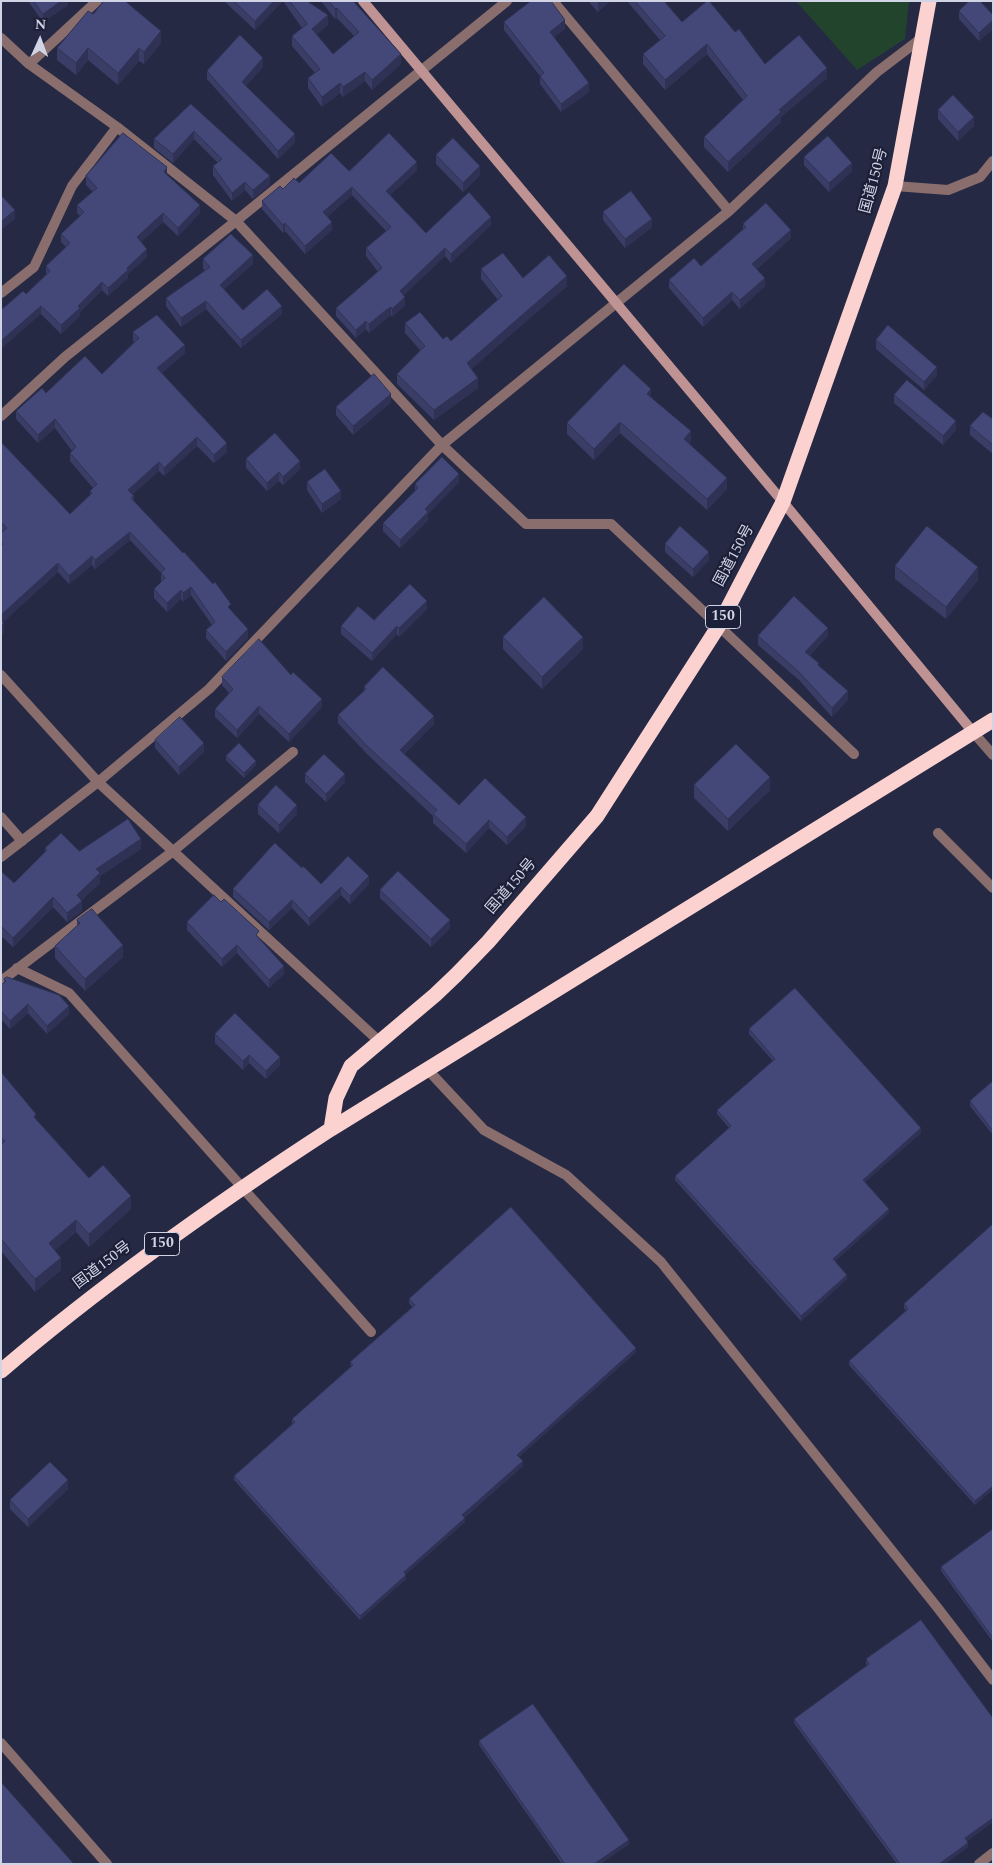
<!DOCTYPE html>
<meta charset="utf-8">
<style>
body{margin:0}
#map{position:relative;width:994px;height:1865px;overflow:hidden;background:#262943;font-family:Spectral,serif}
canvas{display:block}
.frame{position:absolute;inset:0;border:2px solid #d1d4e5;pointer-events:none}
.north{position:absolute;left:15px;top:15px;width:50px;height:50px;-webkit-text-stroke:4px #1c1f38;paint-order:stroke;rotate:2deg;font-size:14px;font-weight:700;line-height:20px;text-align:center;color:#d1d4e5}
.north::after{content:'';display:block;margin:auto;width:18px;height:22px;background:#d1d4e5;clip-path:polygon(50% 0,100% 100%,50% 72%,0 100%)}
</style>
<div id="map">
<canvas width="994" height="1865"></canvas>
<div class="frame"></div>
<div class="north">N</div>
</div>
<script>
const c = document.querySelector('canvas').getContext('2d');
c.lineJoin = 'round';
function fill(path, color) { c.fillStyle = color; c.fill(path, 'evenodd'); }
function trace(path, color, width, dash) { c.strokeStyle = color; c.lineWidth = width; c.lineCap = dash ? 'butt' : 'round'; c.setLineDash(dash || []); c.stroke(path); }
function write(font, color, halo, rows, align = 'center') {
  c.font = font + ' Spectral,"Noto Sans JP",serif'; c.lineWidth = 4.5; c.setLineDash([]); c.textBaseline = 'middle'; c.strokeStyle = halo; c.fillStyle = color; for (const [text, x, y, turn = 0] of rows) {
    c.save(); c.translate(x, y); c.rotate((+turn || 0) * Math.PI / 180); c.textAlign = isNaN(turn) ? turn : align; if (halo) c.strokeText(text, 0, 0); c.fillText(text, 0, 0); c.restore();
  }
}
fill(new Path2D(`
 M796 1H909L905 39 857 70Z`), '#22442d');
trace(new Path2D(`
 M1 817 22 841`), '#896e6d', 10);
trace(new Path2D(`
 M553 1 729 211
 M1 38 29 64 117 127 236 221 442 445 526 524H611L854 754
 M29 64 97 1
 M895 186 948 190 980 177 993 161
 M1 293 34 267 72 186 117 127
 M1 416 65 357 236 221 507 1
 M1 675 98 782 380 1042
 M973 732 993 755
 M938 833 993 888
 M1 857 98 782 209 689 442 445 729 211 877 72 923 37
 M17 968 69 993 371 1332
 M1 981 172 852 293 752
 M427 1069 484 1130 566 1175 661 1262 937 1607 993 1680
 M1 1743 107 1864
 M979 1864 993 1853`), '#896e6d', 10);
trace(new Path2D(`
 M363 1 783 502 973 732`), '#bf9393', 10);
trace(new Path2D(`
 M331 1129 336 1098 351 1066 435 995 456 975 488 942 597 816 718 627 783 502 895 186 929 1
 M1 1371C105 1282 217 1203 331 1129L993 720`), '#fcd2d1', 15);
fill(new Path2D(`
 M28 1H68V5L43 22Z
 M224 1H307L328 25 316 34 333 54 354 36 337 18 335 19 321 1H353L401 64 372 90 365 81 343 97 340 93 322 107 308 88V78L315 73 292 46V36L302 28 283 1 255 30Z
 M588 1H610L598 12Z
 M627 1H665L664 2 682 22 735 32 765 64 827 78 781 117V122L728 172 704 147V137L743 100 707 54 665 90 643 64V54L660 40Z
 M959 11 993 15V29L979 41 959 19Z
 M93 14 161 43 144 64 139 61 118 85 88 60 76 75 57 60V48Z
 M504 22 565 29 554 37 589 92 561 112 540 84V76L504 30Z
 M263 67 246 86 295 142 278 159 207 79V71Z
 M191 104 270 185 253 199 245 190 232 201 213 175V166L218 163 194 139 173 163 154 148V139Z
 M938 110 974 126 958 141 938 119Z
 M436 155 480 175 463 192 436 164Z
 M804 157 852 171 829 192 804 165Z
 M417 170 390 195 426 233 491 225 451 263 445 256 404 295 405 305 392 317 391 315 386 319 369 333 366 329 356 338 336 316V308L378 272 366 256V248L386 231 352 195 328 216 332 230 305 254 285 231 283 233 262 209V201L283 189 299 183 349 171Z
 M167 175 200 213 178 236 163 222 141 242 147 257 128 274V278L108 296 102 290 80 312V316L61 334 41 314 26 294 46 275V266L66 247 61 242V234L80 216 77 213V205L93 192 86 185V176Z
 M603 212 652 227 625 248 603 220Z
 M743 224 791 238 757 269 765 286 740 309 732 300 703 327 669 288V280L701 266 743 229Z
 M203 259 253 264 224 289 243 310 282 314 241 348 206 309 181 327 166 306V298L205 271 203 268Z
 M481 269 523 278 567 286 471 369 478 388 434 420 397 384V374L420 350 405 333V323L443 339 451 341 498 300 481 279Z
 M133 332 185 353 162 373 227 452 214 463 197 446 164 476 159 471 133 494 134 501 231 610 248 638 226 661 206 638V630L212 625 191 595 183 602 181 599 167 612 154 598V589L161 582V573L130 540 95 569 92 565 69 584 58 572 3 622 4 632 1 635V533L2 532 1 531V442L70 514 90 495V491L93 488 70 461V453L72 451 55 428 38 443 16 419V411L46 393 102 374 134 342 133 341Z
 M876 340 937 375 924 390 876 349Z
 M894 395 956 430 943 445 894 403Z
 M651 397 691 442 689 444 727 489 707 510 620 433 594 460 567 434V423Z
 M391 402 353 435 336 415V407Z
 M993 419V454L970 435V426Z
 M246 459 300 469 283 485 279 481 267 491 246 468Z
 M307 482 341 499 322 513 307 490Z
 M459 482 428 514V520L400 548 383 531V523L415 491V484Z
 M665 544 709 560 693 577 665 552Z
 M895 566 978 580 946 619 895 579Z
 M427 609 399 637 397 634 372 661 341 634V626L374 620Z
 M758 636H828L810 655 848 700 832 717 799 680 758 645Z
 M503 637 583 649 542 689 503 649Z
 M291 675 322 707 289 742 259 714 237 738 215 717V709L229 693 222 685V677Z
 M364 687 434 724 404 754 459 805 526 826 507 845 489 828 466 853 433 823V816L367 754 338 723V715L364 691Z
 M155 740 204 752 179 775 155 748Z
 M226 756 256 765 244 778 226 760Z
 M305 774 345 782 326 802 305 782Z
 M694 785 770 790 728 831 694 798Z
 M258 805 297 814 279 833 258 814Z
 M45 848 79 851 141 849 100 876V883L82 900V911L67 922 53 907 13 947 1 936V871L14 883 45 852Z
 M302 868 321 884H369L350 904 341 895 309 926 292 908 269 930 233 897V889Z
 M380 890 450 928 431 947 380 898Z
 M77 920 123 957 85 991 55 958V946L77 926Z
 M187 922 259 938 284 974 269 988 237 953 222 967 187 930Z
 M4 979 69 1014 47 1034 28 1013 10 1029 1 1019V985L4 983Z
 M749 1029 921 1133 865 1182 889 1213 835 1261 847 1279 801 1321 675 1180V1176L729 1128 717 1114V1110L773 1061 749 1034Z
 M215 1034 280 1065 266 1079 249 1063 243 1070 215 1043Z
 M1 1072 36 1120 89 1178 131 1209 89 1247 76 1232 55 1250 61 1270 35 1292 1 1251Z
 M993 1081V1135L970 1106V1101Z
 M993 1224 975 1505 849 1365V1361L906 1311 904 1308V1304Z
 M409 1299 636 1352 519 1457 523 1466 464 1518 465 1522 406 1574V1579L360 1620 234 1480V1476L292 1424V1419L351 1367 350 1362 412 1307 409 1303Z
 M68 1489 28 1527 10 1509V1500Z
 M993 1529V1642L941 1571V1567Z
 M866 1659 993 1718V1822L967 1841 968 1847 945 1864H897L794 1723V1719L867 1665 866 1664Z
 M479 1741 629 1844 600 1864H562L479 1745Z`), '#3a3e67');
fill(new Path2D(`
 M61 1H68V5L43 22V14Z
 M274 1H283L255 30V21Z
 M598 1H610L598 12Z
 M337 8V18L335 19V9Z
 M328 15V25L312 39V29Z
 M565 20V29L550 41V32Z
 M993 20V29L979 41V33Z
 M161 31V43L144 64V52Z
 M707 44V54L665 90V80Z
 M88 48V60L76 75V63Z
 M139 48V61L118 85V73Z
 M401 54V64L372 90V80Z
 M263 58V67L242 90V82Z
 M827 68V78L781 117V122L728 172V162L779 110Z
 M365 72V81L343 97V87Z
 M340 83V93L322 107V97Z
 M589 83V92L561 112V104Z
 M974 117V126L958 141V132Z
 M194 131V139L173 163V154Z
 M295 134V142L278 159V151Z
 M417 162V170L386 199V191Z
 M852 163V171L829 192V183Z
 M480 166V175L463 192V183Z
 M167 167V176L164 172Z
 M270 176V185L253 199V190Z
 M245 182V190L232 201V193Z
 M352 187V195L323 220V212Z
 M200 205V213L178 236V228Z
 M15 210V219L1 230V222Z
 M163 213V222L137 246V237Z
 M491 217V225L451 263V254Z
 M652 219V227L625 248V239Z
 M332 222V230L305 254V246Z
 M285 223V231L283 233V225Z
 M791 230V238L752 273V264Z
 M445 248V256L400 299V291Z
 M147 249V257L128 274V278L108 296V288L127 268Z
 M253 255V264L220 293V285Z
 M567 276V286L467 373V363Z
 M765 278V286L740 309V300Z
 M102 282V290L80 312V316L61 334V325L78 306Z
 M732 292V300L703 327V318Z
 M405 297V305L392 317V309Z
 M206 301V309L181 327V318Z
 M41 306V314L1 349V341Z
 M282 306V314L241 348V340Z
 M391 307V315L369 333V324Z
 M366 321V329L356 338V330Z
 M185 345V353L157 377V368Z
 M937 367V375L924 390V382Z
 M478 378V388L434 420V410Z
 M651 389V400L647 394Z
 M391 394V402L353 435V426Z
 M55 419V428L38 443V435Z
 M956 421V430L943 445V436Z
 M620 422V433L594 460V449Z
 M691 431V442L684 450V439Z
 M197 437V446L164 476V468Z
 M227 443V452L214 463V455Z
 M300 461V469L283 485V477Z
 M159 462V471L128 498V490Z
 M279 472V481L267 491V483Z
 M459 474V482L428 514V520L400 548V540L425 509Z
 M727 478V489L707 510V499Z
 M341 491V499L322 513V504Z
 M130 532V540L95 569V560Z
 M709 552V560L693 577V569Z
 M92 556V565L69 584V576Z
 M58 563V572L1 624V615Z
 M978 567V580L946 619V607Z
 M191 587V595L183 602V593Z
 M181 590V599L167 612V603Z
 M427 601V609L399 637V628Z
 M4 623V632L1 635V626Z
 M397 626V634L372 661V653Z
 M828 628V636L805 660V652Z
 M248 629V638L226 661V652Z
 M583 637V649L542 689V677Z
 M848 691V700L832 717V708Z
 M322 699V707L289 742V734Z
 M259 706V714L237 738V730Z
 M434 716V724L400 759V750Z
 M204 743V752L179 775V767Z
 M256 761V765L244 778V773Z
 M345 774V782L326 802V794Z
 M770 777V790L728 831V819Z
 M297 805V814L279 833V825Z
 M526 817V826L507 845V837Z
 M489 820V828L466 853V844Z
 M141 839V849L100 876V883L77 905V895L96 869Z
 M369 876V884L350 904V896Z
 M341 887V895L309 926V918Z
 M53 897V907L13 947V938Z
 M292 900V908L269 930V922Z
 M82 901V911L67 922V913Z
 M450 920V928L431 947V939Z
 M123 945V957L85 991V979Z
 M237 945V953L222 967V959Z
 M284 966V974L269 988V980Z
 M28 1004V1013L10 1029V1021Z
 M69 1006V1014L47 1034V1026Z
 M249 1055V1063L243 1070V1061Z
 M280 1057V1065L266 1079V1071Z
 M921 1128V1133L863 1184V1180Z
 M131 1196V1209L89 1247V1234Z
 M889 1209V1213L833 1263V1259Z
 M76 1220V1232L49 1256V1243Z
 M61 1258V1270L35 1292V1279Z
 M847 1275V1279L801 1321V1316Z
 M636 1348V1352L517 1459V1455Z
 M523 1461V1466L462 1519V1515Z
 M68 1480V1489L28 1527V1519Z
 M993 1486V1490L975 1505V1501Z
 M465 1518V1522L404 1576V1572Z
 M406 1575V1579L360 1620V1616Z
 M993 1818V1822L965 1842V1838Z
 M629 1840V1844L600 1864H594Z
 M968 1843V1847L945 1864H939Z`), '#2f3254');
const building = new Path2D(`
 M34 1H61L43 14Z
 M104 1H125L161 31 144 52 139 48 118 73 88 48 76 63 57 48 88 11 93 14Z
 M234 1H274L255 21Z
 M290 1H307L328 15 312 29 333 54 359 32 337 8 335 9 329 1H353L401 54 372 80 365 72 343 87 340 83 322 97 308 78 320 69 292 36 307 24Z
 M531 1H551L565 20 550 32 589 83 561 104 540 76 544 73 504 22Z
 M635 1H664L682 22 707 1H709L735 32 739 29 765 64 799 35 827 68 779 110 781 112 728 162 704 137 747 96 707 44 665 80 643 54 665 36Z
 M969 1H980L993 15V20L979 33 959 11Z
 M240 35 263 58 242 82 295 134 278 151 207 71Z
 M953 95 974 117 958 132 938 110Z
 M191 104 270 176 253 190 245 182 232 193 213 166 222 159 194 131 173 154 154 139Z
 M123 133 167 167 164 172 200 205 178 228 163 213 137 237 147 249 127 268 128 270 108 288 102 282 78 306 80 308 61 325 41 306 1 341V310L23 291 26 294 50 271 46 266 70 243 61 234 84 212 77 205 97 188 86 176Z
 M389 133 417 162 386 191 426 233 469 192 491 217 451 254 445 248 400 291 405 297 392 309 391 307 386 310 369 324 366 321 356 330 336 308 382 268 366 248 391 227 352 187 323 212 332 222 305 246 285 223 283 225 262 201 280 186 283 189 294 178 299 183 331 153 349 171Z
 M828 136 852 163 829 183 804 157Z
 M453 138 480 166 463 183 436 155Z
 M631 191 652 219 625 239 603 212Z
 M1 195 15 210 1 222Z
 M766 203 791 230 752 264 765 278 740 300 732 292 703 318 669 280 694 258 701 266 746 227 743 224Z
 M231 234 253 255 220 285 243 310 267 289 282 306 241 340 206 301 181 318 166 298 210 267 203 259Z
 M503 253 523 278 549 255 567 276 467 363 478 378 434 410 397 374 425 346 405 323 420 312 443 339 447 336 451 341 502 296 481 269Z
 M157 315 185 345 157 368 227 443 214 455 197 437 164 468 159 462 128 490 134 496 131 498 183 553 184 552 213 584 215 582 231 604 228 607 248 629 226 652 206 630 215 622 191 587 183 593 181 590 167 603 154 589 165 578 161 573 165 569 130 532 95 560 92 556 69 576 58 563 1 615V546L3 544 1 543V533L7 528 1 522V442L70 514 92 493 90 491 97 484 70 453 76 447 55 419 38 435 16 411 42 388 46 393 85 356 102 374 139 338 133 332Z
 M888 325 937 367 924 382 876 340Z
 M624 364 651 389 647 394 691 431 684 439 727 478 707 499 620 422 594 449 567 423Z
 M374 374 391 394 353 426 336 407Z
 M907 380 956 421 943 436 894 395Z
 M983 412 993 419V445L970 426Z
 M275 433 300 461 283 477 279 472 267 483 246 459Z
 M442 457 459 474 425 509 428 512 400 540 383 523 418 488 415 484Z
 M325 469 341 491 322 504 307 482Z
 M680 526 709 552 693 569 665 544Z
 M927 526 978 567 946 607 895 566Z
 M410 584 427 601 399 628 397 626 372 653 341 626 358 606 374 620Z
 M794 596 828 628 805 652 819 663 818 665 848 691 832 708 799 672 758 636Z
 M544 597 583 637 542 677 503 637Z
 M1 620 4 623 1 626Z
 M259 639 291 675 293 672 322 699 289 734 259 706 237 730 215 709 233 689 222 677Z
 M383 667 434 716 400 750 459 805 485 778 526 817 507 837 489 820 466 844 433 814 437 810 367 746 338 715 366 689 364 687Z
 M180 717 204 743 179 767 155 740Z
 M239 743 256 761 244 773 226 756Z
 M736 744 770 777 728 819 694 785Z
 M324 754 345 774 326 794 305 774Z
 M276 785 297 805 279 825 258 805Z
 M128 819 141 839 96 869 100 873 77 895 82 901 67 913 53 897 13 938 1 926V871L14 883 47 850 45 848 61 833 79 851Z
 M275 843 302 868 303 866 321 884 348 856 369 876 350 896 341 887 309 918 292 900 269 922 233 889Z
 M398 871 450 920 431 939 380 890Z
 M214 895 221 902 224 899 259 931 256 935 284 966 269 980 237 945 222 959 187 922Z
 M92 909 123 945 85 979 55 946 80 923 77 920Z
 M7 977 59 995 69 1006 47 1026 28 1004 10 1021 1 1011V985L6 981 4 979Z
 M795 988 921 1128 863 1180 889 1209 833 1259 847 1275 801 1316 675 1176 731 1126 717 1110 775 1059 749 1029Z
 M235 1013 280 1057 266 1071 249 1055 243 1061 215 1034Z
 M1 1072 36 1114 34 1117 89 1178 103 1165 131 1196 89 1234 76 1220 49 1243 61 1258 35 1279 1 1239V1144L5 1141 1 1137Z
 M993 1081V1131L970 1101Z
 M511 1207 636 1348 517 1455 523 1461 462 1515 465 1518 404 1572 406 1575 360 1616 234 1476 295 1422 292 1419 353 1365 350 1362 415 1305 409 1299Z
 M993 1224V1486L975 1501 849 1361 908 1309 904 1304Z
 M50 1462 68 1480 28 1519 10 1500Z
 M993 1529V1638L941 1567Z
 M921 1620 993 1718V1818L965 1838 968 1843 939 1864H900L794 1719 869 1664 866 1659Z
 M533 1704 629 1840 594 1864H565L479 1741Z
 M1 1782 74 1864H1Z`);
fill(building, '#434878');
trace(building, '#2f3254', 1);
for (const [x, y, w] of [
 [723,617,35],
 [162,1244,35]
]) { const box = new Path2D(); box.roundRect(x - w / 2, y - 11.5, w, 23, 4); c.fillStyle = '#1c1f38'; c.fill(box); trace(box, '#d1d4e5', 1); }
write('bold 14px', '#d1d4e5', null, [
 ["150",723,617],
 ["150",162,1244]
]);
write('15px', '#d1d4e5', '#1c1f38', [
 ["国道150号",875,181,-75],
 ["国道150号",735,556,-62],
 ["国道150号",512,887,-49],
 ["国道150号",103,1266,-37]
]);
</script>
